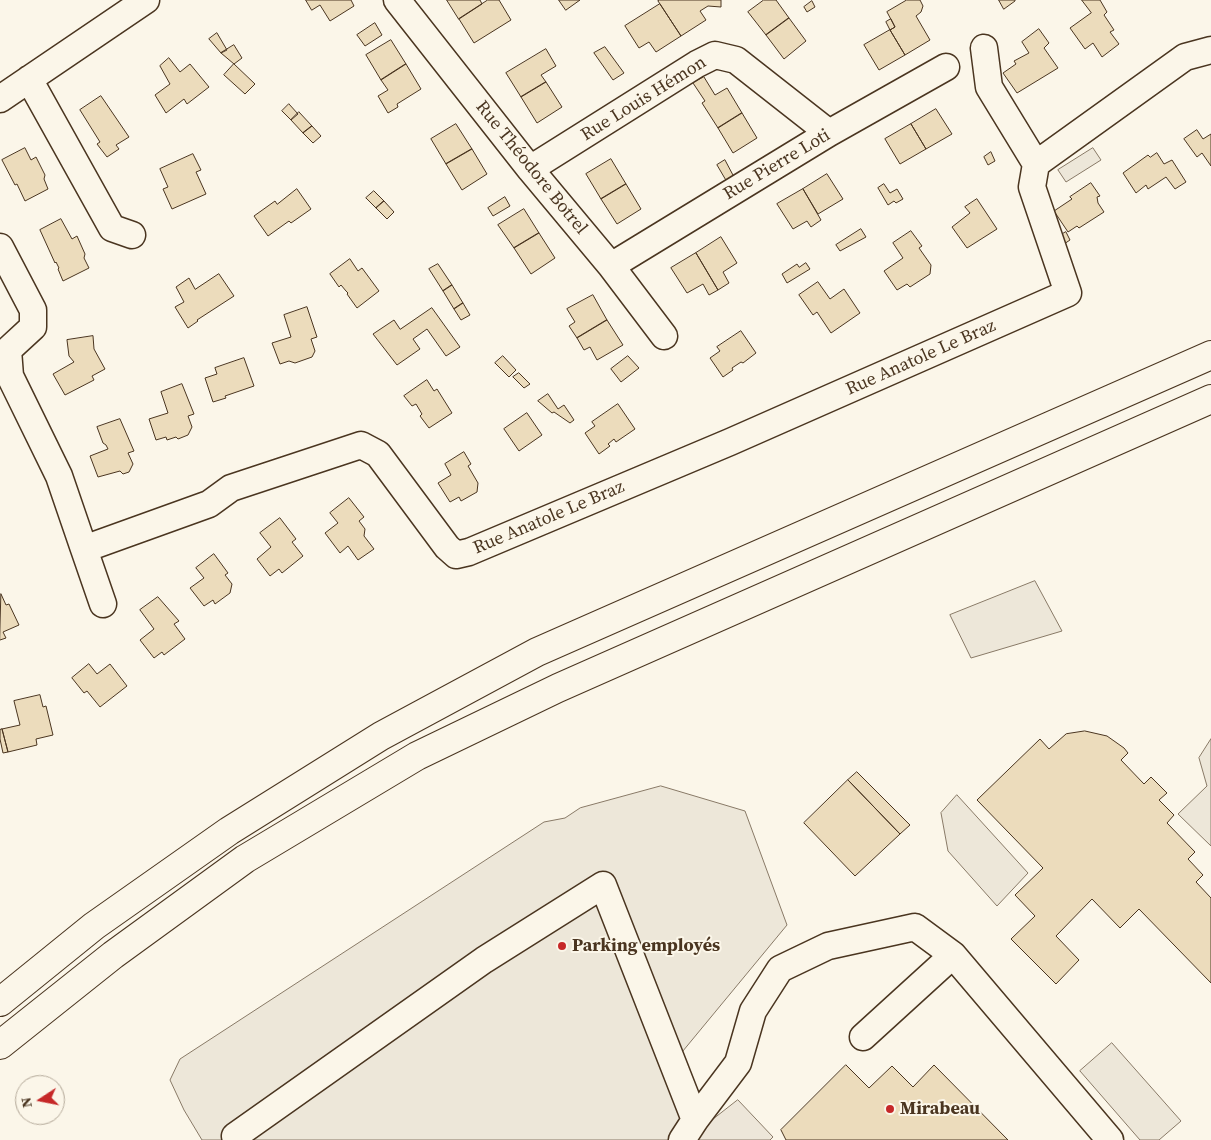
<!DOCTYPE html>
<meta charset="utf-8">
<style>
body{margin:0}
#map{position:relative;width:1211px;height:1140px;overflow:hidden;background:#fbf6e9;font-family:"Source Serif 4",serif}
canvas{display:block}
.north{position:absolute;left:15px;top:1075px;width:50px;height:50px;box-sizing:border-box;background:#fbf6e9;border:1px solid #b4a999;border-radius:50%;rotate:259deg;font-size:14px;font-weight:700;line-height:20px;text-align:center;color:#4a3520}
.north::after{content:'';display:block;margin:auto;width:18px;height:22px;background:#c62828;clip-path:polygon(50% 0,100% 100%,50% 72%,0 100%)}
</style>
<div id="map">
<canvas width="1211" height="1140"></canvas>
<div class="north">N</div>
</div>
<script>
const c = document.querySelector('canvas').getContext('2d');
c.lineJoin = 'round';
function fill(path, color) { c.fillStyle = color; c.fill(path, 'evenodd'); }
function trace(path, color, width, dash) { c.strokeStyle = color; c.lineWidth = width; c.lineCap = dash ? 'butt' : 'round'; c.setLineDash(dash || []); c.stroke(path); }
function write(font, color, halo, rows, align = 'center') {
  c.font = font + ' "Source Serif 4",serif'; c.lineWidth = 4; c.setLineDash([]); c.textBaseline = 'middle'; c.strokeStyle = halo; c.fillStyle = color; for (const [text, x, y, turn = 0] of rows) {
    c.save(); c.translate(x, y); c.rotate((+turn || 0) * Math.PI / 180); c.textAlign = isNaN(turn) ? turn : align; if (halo) c.strokeText(text, 0, 0); c.fillText(text, 0, 0); c.restore();
  }
}
const green = new Path2D(`
 M738 1100 773 1137 770 1140H692L698 1131Z`);
fill(green, '#ede6d9');
trace(green, '#887966', 1);
const parking = new Path2D(`
 M1093 148 1101 160 1066 182 1058 170Z
 M1035 581 1062 631 971 658 950 615Z
 M1211 739V846L1178 814 1207 786 1199 758Z
 M661 786 745 811 787 925 673 1063 695 1120 682 1140H202L184 1110 170 1080 180 1059 544 822 565 818 580 808Z
 M957 795 1028 873 997 906 948 851 941 813Z
 M1112 1043 1181 1121 1159 1140H1140L1080 1071Z`);
fill(parking, '#ede7d9');
trace(parking, '#887966', 1);
const building = new Path2D(`
 M306 0H351L354 6 330 21 320 5 312 10Z
 M447 0H480L482 4 459 19Z
 M488 0H499L511 20 474 43 459 19Z
 M559 0H580L566 10Z
 M660 0H721V7L708 6 700 11 706 20 681 36 658 1Z
 M764 0H776L789 18 766 35 748 12Z
 M907 0H920L923 6 921 12 916 16 930 40 905 55 890 30 895 27 887 12Z
 M999 0H1015V1L1004 9Z
 M1082 0H1100L1107 12 1104 15 1114 30 1110 32 1119 44 1102 57 1093 43 1085 49 1070 28 1091 13Z
 M812 1 815 7 807 12 804 7Z
 M660 4 681 36 656 52 649 42 639 48 625 26Z
 M789 18 806 41 784 59 766 35Z
 M891 19 895 27 890 30 886 22Z
 M375 23 382 35 365 46 357 35Z
 M1039 29 1049 43 1044 48 1058 68 1017 93 1003 73 1016 64 1014 61 1029 53 1022 42Z
 M890 30 905 55 879 70 864 45Z
 M217 33 227 50 221 53 209 39Z
 M391 40 406 64 381 80 366 55Z
 M234 45 242 58 234 64 221 53Z
 M605 47 624 73 613 80 594 53Z
 M546 49 556 66 541 75 546 82 521 97 506 73Z
 M169 58 180 72 190 64 209 87 187 104 184 99 166 113 155 95 170 84 160 66Z
 M234 64 255 84 245 94 224 75Z
 M406 64 421 89 397 104 398 107 388 113 378 96 388 90 381 80Z
 M704 77 715 95 727 88 742 113 718 128 702 103 705 101 693 83Z
 M546 82 562 107 537 123 521 97Z
 M101 96 129 137 116 145 119 149 107 157 97 144 100 142 80 110Z
 M289 104 298 114 291 120 282 111Z
 M936 109 952 134 926 149 911 124Z
 M299 112 312 126 303 133 291 120Z
 M742 113 757 138 733 153 718 128Z
 M456 124 472 149 446 164 431 139Z
 M911 124 926 149 900 164 885 139Z
 M312 126 321 136 313 143 303 133Z
 M1197 130 1203 139 1211 134V166L1202 153 1197 157 1184 139Z
 M25 148 31 160 36 157 45 175 44 179 48 189 25 201 17 184 15 185 2 160Z
 M472 149 487 174 462 190 446 164Z
 M991 152 995 161 988 165 984 157Z
 M1157 153 1164 164 1172 160 1186 182 1175 189 1166 177 1148 189 1146 185 1136 193 1123 173 1148 155 1150 157Z
 M193 154 201 170 196 172 206 194 172 209 163 189 168 187 160 169Z
 M611 159 626 184 601 199 586 174Z
 M725 160 734 177 727 182 717 165Z
 M827 174 843 199 818 214 803 189Z
 M1091 183 1100 196 1097 197 1098 203 1104 212 1079 228 1077 226 1068 232 1054 211 1072 199 1070 197Z
 M626 184 641 209 617 224 601 199Z
 M884 184 890 193 897 189 903 199 896 203 894 201 888 205 878 188Z
 M297 189 311 209 291 223 289 221 268 236 254 216 275 201 277 204Z
 M803 189 821 220 811 227 807 221 793 229 777 204Z
 M374 191 384 201 376 208 366 198Z
 M505 197 510 206 493 216 488 208Z
 M977 199 997 229 967 248 952 227 970 213 965 207Z
 M384 201 394 212 387 219 376 208Z
 M524 209 539 233 514 248 498 225Z
 M61 219 72 239 77 236 85 254 84 258 89 268 63 281 58 269 59 268 56 262 55 263 40 230Z
 M861 229 866 237 840 251 836 245Z
 M911 231 922 246 919 248 931 265 930 274 910 287 907 284 897 290 884 271 903 258 893 243Z
 M1066 232 1070 240 1064 244 1059 236Z
 M539 233 555 258 531 274 514 248Z
 M721 237 737 263 723 272 729 283 718 290 696 253Z
 M696 253 718 290 709 295 703 284 687 293 671 268Z
 M350 259 358 271 362 268 379 291 357 308 347 294 348 293 346 291 341 285 339 287 330 274Z
 M806 263 810 269 787 283 782 274 797 264 799 267Z
 M438 264 452 285 443 291 429 269Z
 M219 274 234 296 197 320 198 321 188 328 175 307 184 302 176 287 189 278 195 289Z
 M818 282 830 299 844 289 860 313 831 333 817 312 813 315 799 295Z
 M452 285 463 303 454 309 443 291Z
 M593 295 607 320 577 338 569 326 575 322 567 309Z
 M463 303 470 315 461 320 454 309Z
 M307 307 317 337 311 339 315 351 312 357 295 363 289 361 280 364 272 343 291 337 284 315Z
 M432 308 460 347 446 356 427 329 413 339 420 349 397 365 373 334 394 320 400 329Z
 M607 320 623 345 597 360 590 347 584 350 577 338Z
 M741 331 756 353 743 363 741 362 732 368 733 370 723 377 710 358 720 351 717 347Z
 M93 336 94 349 105 369 92 376 94 380 65 395 53 374 74 362 69 356 67 340Z
 M503 356 516 370 509 377 495 363Z
 M628 356 639 368 621 382 611 369Z
 M244 358 254 386 225 396 226 398 213 402 205 378 217 374 215 368Z
 M519 373 530 384 524 388 513 377Z
 M427 380 434 391 437 389 452 413 429 428 420 416 422 414 416 404 412 406 404 396Z
 M182 384 194 414 188 416 192 427 188 435 178 439 176 437 167 440 166 437 156 440 149 419 168 413 161 392Z
 M548 394 558 409 564 405 574 420 570 423 554 412 552 413 538 401Z
 M618 404 635 429 616 442 614 439 608 444 610 446 599 454 585 433 595 426 592 422Z
 M527 413 542 435 519 451 504 429Z
 M120 419 134 451 128 453 133 464 129 472 123 474 120 471 98 477 90 456 108 449 106 445 103 443 97 427Z
 M464 452 471 464 468 466 478 483 477 492 461 501 459 497 450 502 438 483 451 475 445 464Z
 M349 498 364 517 359 521 365 529 364 536 374 549 358 560 348 546 340 553 325 533 338 523 330 513Z
 M280 518 296 539 292 542 303 556 282 573 279 569 270 576 257 559 271 547 260 533Z
 M214 554 228 573 225 575 232 584 230 593 215 604 213 600 204 606 190 588 204 578 196 568Z
 M1 594 6 605 9 604 19 625 3 632 6 638 0 640Z
 M158 597 179 621 174 624 185 639 164 655 162 652 154 658 140 640 154 629 140 610Z
 M89 664 97 674 110 664 127 686 100 707 87 691 84 693 72 678Z
 M40 695 43 707 46 706 53 735 36 739 37 745 8 752 2 729 20 725 14 701Z
 M2 729 8 752 3 753 0 739V730Z
 M1085 731 1107 736 1124 748 1128 753 1121 760 1144 784 1151 777 1167 793 1159 800 1174 815 1167 823 1195 852 1188 859 1203 875 1196 882 1211 898V983L1139 909 1120 928 1092 899 1056 936 1079 960 1056 984 1011 939 1035 916 1015 895 1043 868 977 800 1040 739 1049 749 1066 734Z
 M857 772 910 825 900 834 848 780Z
 M848 780 900 834 855 876 804 823Z
 M846 1065 869 1088 892 1066 913 1087 934 1065 1008 1140H786L781 1130Z`);
fill(building, '#ecdcbc');
trace(building, '#4a3520', 1);
const minor = new Path2D(`
 M397 0 530 169 611 266 664 336
 M984 48 989 87 1036 164
 M29 79 112 228 132 235
 M0 99 146 0
 M530 169 697 64 715 55 736 60 829 133
 M0 247 33 310V327L8 350 10 376 59 476 84 549 209 504 231 488 361 445 378 454 447 547 456 555 469 552 730 442 1068 293 1032 187 1036 164 1185 57 1211 50
 M611 266 829 133 946 67
 M84 549 103 604
 M863 1037 953 955
 M237 1140 235 1136 484 960 603 885 695 1120
 M682 1140 695 1120 738 1063 753 1011 780 969 828 946 915 927 953 955 1110 1140`);
const highway = new Path2D(`
 M0 1002 94 926 229 831 381 736 537 652 1211 355
 M0 1045 113 955 245 859 417 756 558 688 1211 399`);
trace(minor, '#4a3520', 29);
trace(highway, '#4a3520', 30);
trace(minor, '#fbf6e9', 26);
trace(highway, '#fbf6e9', 28);
for (const [x, y, r, color] of [
 [562,946,5,"#c62828"],
 [890,1109,5,"#c62828"]
]) { const dot = new Path2D(); dot.arc(x, y, r, 0, 2 * Math.PI); c.fillStyle = color; c.fill(dot); trace(dot, '#fbf6e9', 2); }
write('18px', '#4a3520', '#fbf6e9', [
 ["Rue Louis Hémon",644,99,-32],
 ["Rue Pierre Loti",777,165,-31],
 ["Rue Théodore Botrel",531,168,51],
 ["Rue Anatole Le Braz",921,358,-24],
 ["Rue Anatole Le Braz",549,518,-23]
]);
write('bold 18px', '#4a3520', '#fbf6e9', [
 ["Parking employés",572,946],
 ["Mirabeau",900,1109]
], 'left');
</script>
